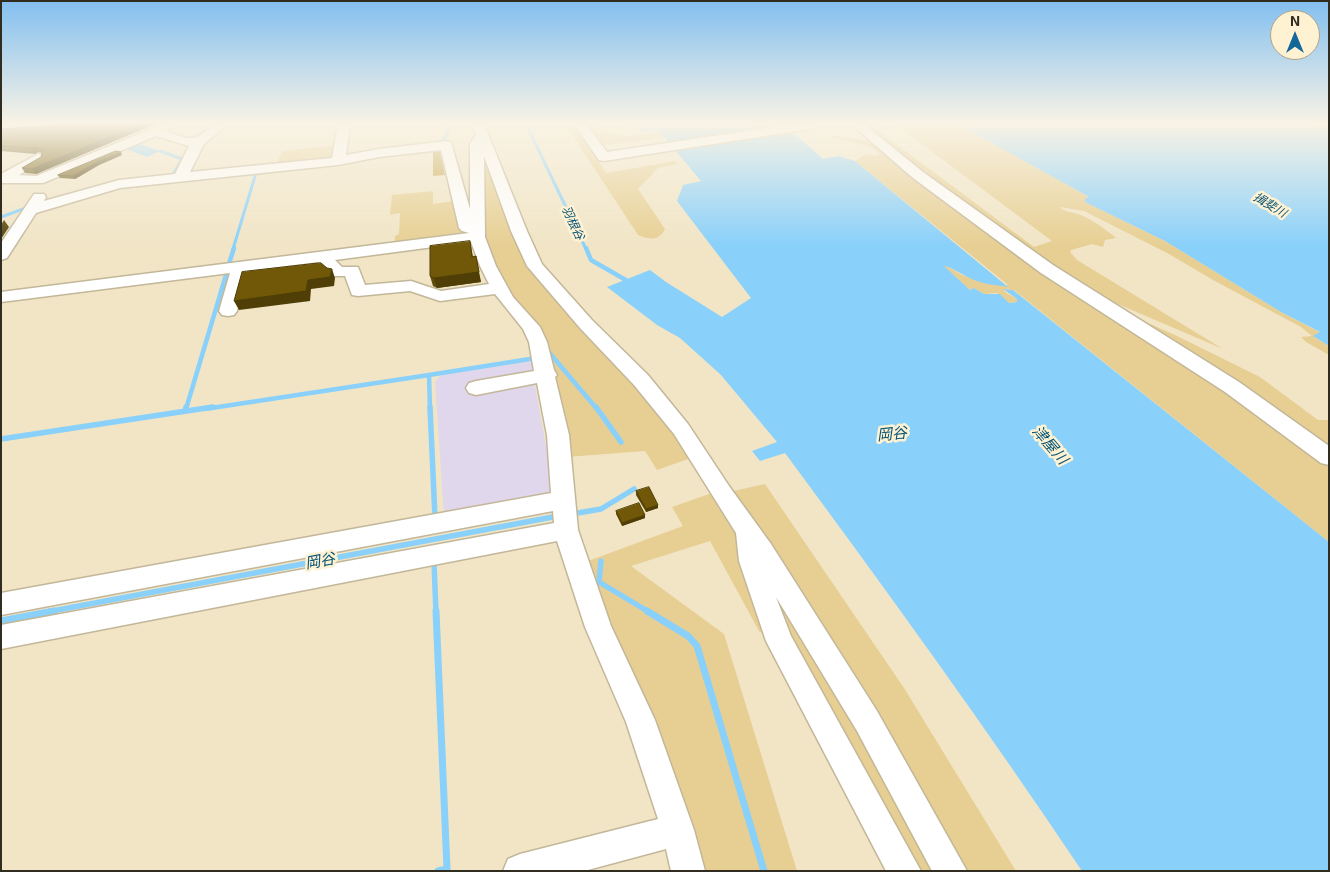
<!DOCTYPE html>
<meta charset="utf-8">
<style>
body{margin:0}
#map{position:relative;width:1330px;height:872px;overflow:hidden;background:#f1e5c6;font-family:"Exo 2",sans-serif}
canvas{display:block}
.frame{position:absolute;inset:0;border:2px solid #312c20;pointer-events:none}
.north{position:absolute;left:1270px;top:10px;width:50px;height:50px;box-sizing:border-box;background:#fff2d3;border:1px solid #ada38b;border-radius:50%;rotate:0deg;font-size:14px;font-weight:700;line-height:20px;text-align:center;color:#312c20}
.north::after{content:'';display:block;margin:auto;width:18px;height:22px;background:#146899;clip-path:polygon(50% 0,100% 100%,50% 72%,0 100%)}
</style>
<div id="map">
<canvas width="1330" height="872"></canvas>
<div class="frame"></div>
<div class="north">N</div>
</div>
<script>
const c = document.querySelector('canvas').getContext('2d');
c.lineJoin = 'round';
function fill(path, color) { c.fillStyle = color; c.fill(path, 'evenodd'); }
function trace(path, color, width, dash) { c.strokeStyle = color; c.lineWidth = width; c.lineCap = dash ? 'butt' : 'round'; c.setLineDash(dash || []); c.stroke(path); }
function write(font, color, halo, rows, align = 'center') {
  c.font = font + ' "Exo 2","Noto Sans JP",sans-serif'; c.lineWidth = 5; c.setLineDash([]); c.textBaseline = 'middle'; c.strokeStyle = halo; c.fillStyle = color; for (const [text, x, y, turn = 0] of rows) {
    c.save(); c.translate(x, y); c.rotate((+turn || 0) * Math.PI / 180); c.textAlign = isNaN(turn) ? turn : align; if (halo) c.strokeText(text, 0, 0); c.fillText(text, 0, 0); c.restore();
  }
}
fill(new Path2D(`
 M533 361 535 366 532 369 554 490 547 496 444 516 435 381 441 375Z`), '#e0d7ec');
fill(new Path2D(`
 M565 124H575L606 173 675 161 678 164 658 168 638 189 665 229C659 241 650 240 638 235Z
 M586 124H598C612 142 640 134 660 132L664 137 607 145 599 143Z
 M864 124H872L892 141 1034 247 1052 241 895 124H958L970 129 1090 198 1085 202 1165 241 1281 312 1321 333 1314 337 1329 346V355L1306 342 1301 337 1312 336 1301 327 1213 280 1169 254 1084 211 1060 207C1065 212 1072 212 1078 214 1092 219 1105 229 1116 238L1105 240 1103 247 1092 244 1071 250 1070 252 1077 260 1223 349 1092 293 1051 268 884 142Z
 M830 135 874 142 1329 461V542L1014 290 1004 289 1005 292 1017 299V302L1009 303 997 293 984 294 974 288 970 290 943 266H947L962 275 1003 286 1008 285 855 161 866 154 873 156 880 154 869 146 832 138Z
 M337 145 333 160 276 165 282 151Z
 M479 146 517 246 530 268 634 382 679 441 688 459 657 470 645 451 567 457 547 355 539 326 509 292 493 264 482 236 479 188 485 187 481 174Z
 M433 191V204L453 201 460 231 465 236 395 246V236L399 234 400 213 390 215 392 195Z
 M1110 306 1175 335 1260 377 1318 420H1329V450Z
 M765 484 904 688 1016 871H964L729 492Z
 M712 493 737 531 775 643 759 631 710 541 631 566 724 634 797 871H697L587 583 588 561 683 526 672 507Z
 M758 565 825 670 935 871H915L786 634Z`), '#e7cf93');
fill(new Path2D(`
 M433 151H440L445 175 433 176Z`), '#c5a347');
fill(new Path2D(`
 M625 124H784L823 159 839 156 855 161 1008 287C998 285 987 285 977 281 967 278 952 267 944 266L970 290 974 288 984 294H1000L1009 303 1017 302V299L1003 289 1013 290 1329 542V871H1082C987 729 887 591 785 453L760 461 752 451 777 442 721 375 680 338 657 325 607 287 650 270 666 282 722 317 751 298 677 201 683 185 701 181 658 130 643 132Z
 M958 124H1317L1329 129V346L1313 336 1320 332 1281 312 1165 241 1085 202V199L1089 197Z
 M137 143 160 151 147 157 123 148Z`), '#89d0fb');
trace(new Path2D(`
 M526 124 586 249
 M192 139 215 124
 M440 144 448 133 447 129
 M160 151 182 159 172 176
 M1 217 26 208
 M233 249 256 173H252`), '#89d0fb', 3);
trace(new Path2D(`
 M586 248 591 260 631 283
 M229 264 234 248
 M547 350 597 409
 M429 375 530 359
 M186 409 226 275
 M205 409 429 375 430 409`), '#89d0fb', 4.5);
trace(new Path2D(`
 M430 407 435 518
 M596 407 621 442
 M185 411 186 407
 M1 439 213 407
 M572 514 601 509 634 489
 M601 561 599 582 649 612
 M434 563 436 612
 M47 612 558 516`), '#89d0fb', 5.5);
trace(new Path2D(`
 M436 611 447 869 438 871
 M647 611 688 636 697 646 764 871
 M1 621 54 611`), '#89d0fb', 7);
const minor = new Path2D(`
 M1 124H67L61 128 1 132Z
 M159 124H173L166 131C174 134 184 139 193 138 207 136 205 123 228 124L204 144 190 172 332 158 338 124H350L346 155 379 149 446 141 451 142 470 209V144L476 135 472 124H484L527 231 542 264 592 320 648 375 688 424 729 486 771 544 877 711 967 871H932L857 731 776 597 791 636 921 871H886L766 641 739 561 736 533 674 434 634 385 580 328 527 266 511 231 484 156 485 237 496 266 513 297 540 327 547 342 554 370 557 375 555 377 569 435 578 530 611 626 655 720 694 830 705 871H671L666 849 584 871H503L508 859 520 854 658 819 626 722 585 627 557 541 1 649V625L554 523 553 511 1 615V593L551 493 547 435 537 383 476 395 469 393 466 388 469 383 476 381 534 371 529 342 523 329 495 294 440 301 410 291 358 296 352 295 345 276H332L318 262 247 271 237 311 234 315 228 316 222 315 219 311 230 273 1 302V292L469 233 462 231 459 228 441 150 379 157 338 165 120 188 36 213 7 258 1 260V243L34 194H44L46 197 44 201 119 180 175 174 189 146 156 136 43 183H1V174L38 154 43 155 45 158 43 161 19 175 36 176 151 129ZM471 242 480 266 489 284 441 291 411 281 365 285 358 267H342L335 260Z
 M574 124H586L607 152 793 124H822L816 128 604 161 599 160Z
 M851 124H864L923 172 1053 265 1239 382 1329 446V465L1321 463 1225 392 1041 273 913 178Z`);
trace(minor, '#c3b799', 3);
fill(minor, '#fff');
fill(new Path2D(`
 M60 124H155L36 174 25 173 22 168 41 157 42 153 38 152 35 154 1 151V129L58 125Z
 M122 155 99 165 75 179 60 178 58 175Z
 M470 241 473 257 481 282 437 288 433 286 430 276Z
 M636 491 658 505V508L646 512 636 495Z
 M616 511 645 515V518L622 526 616 514Z`), '#614c07');
fill(new Path2D(`
 M140 124H155L36 174 32 169Z
 M35 147 38 152 35 154 32 148Z
 M121 152 122 155 99 165 75 179 73 176 97 162Z
 M4 220 9 227 1 239V225Z
 M476 256 481 282 437 288 434 278Z
 M332 269 335 278 334 286 311 289 310 301 239 310 234 301 308 280Z
 M658 505V508L646 512V509Z
 M645 515V518L622 526V523Z`), '#4f3e06');
const building = new Path2D(`
 M60 124H140L32 169 22 168 41 157 43 149 35 147 32 148 1 146V129L58 125Z
 M116 151 121 152 97 162 73 176 58 175Z
 M470 241 472 257 476 256 479 272 434 278 430 276V246Z
 M321 263 327 268 332 269 330 277 308 280 306 291 234 301 242 272Z
 M649 487 658 505 646 509 636 491Z
 M639 503 645 515 622 523 616 511Z`);
fill(building, '#715808');
trace(building, '#4f3e06', 1);
const sky = c.createLinearGradient(0, 0, 0, 246);
sky.addColorStop(0, '#82bff0');
sky.addColorStop(0.5, '#f9f3e5');
sky.addColorStop(1, '#f9f3e500');
c.fillStyle = sky;
c.fillRect(0, 0, 1330, 246);
write('italic 12px', '#065477', '#fff2d3', [
 ["揖斐川",1270,205,31],
 ["羽根谷",573,223,65]
]);
write('italic 15px', '#065477', '#fff2d3', [
 ["岡谷",892,434,-6],
 ["津屋川",1050,445,49],
 ["岡谷",320,561,-11]
]);
</script>
